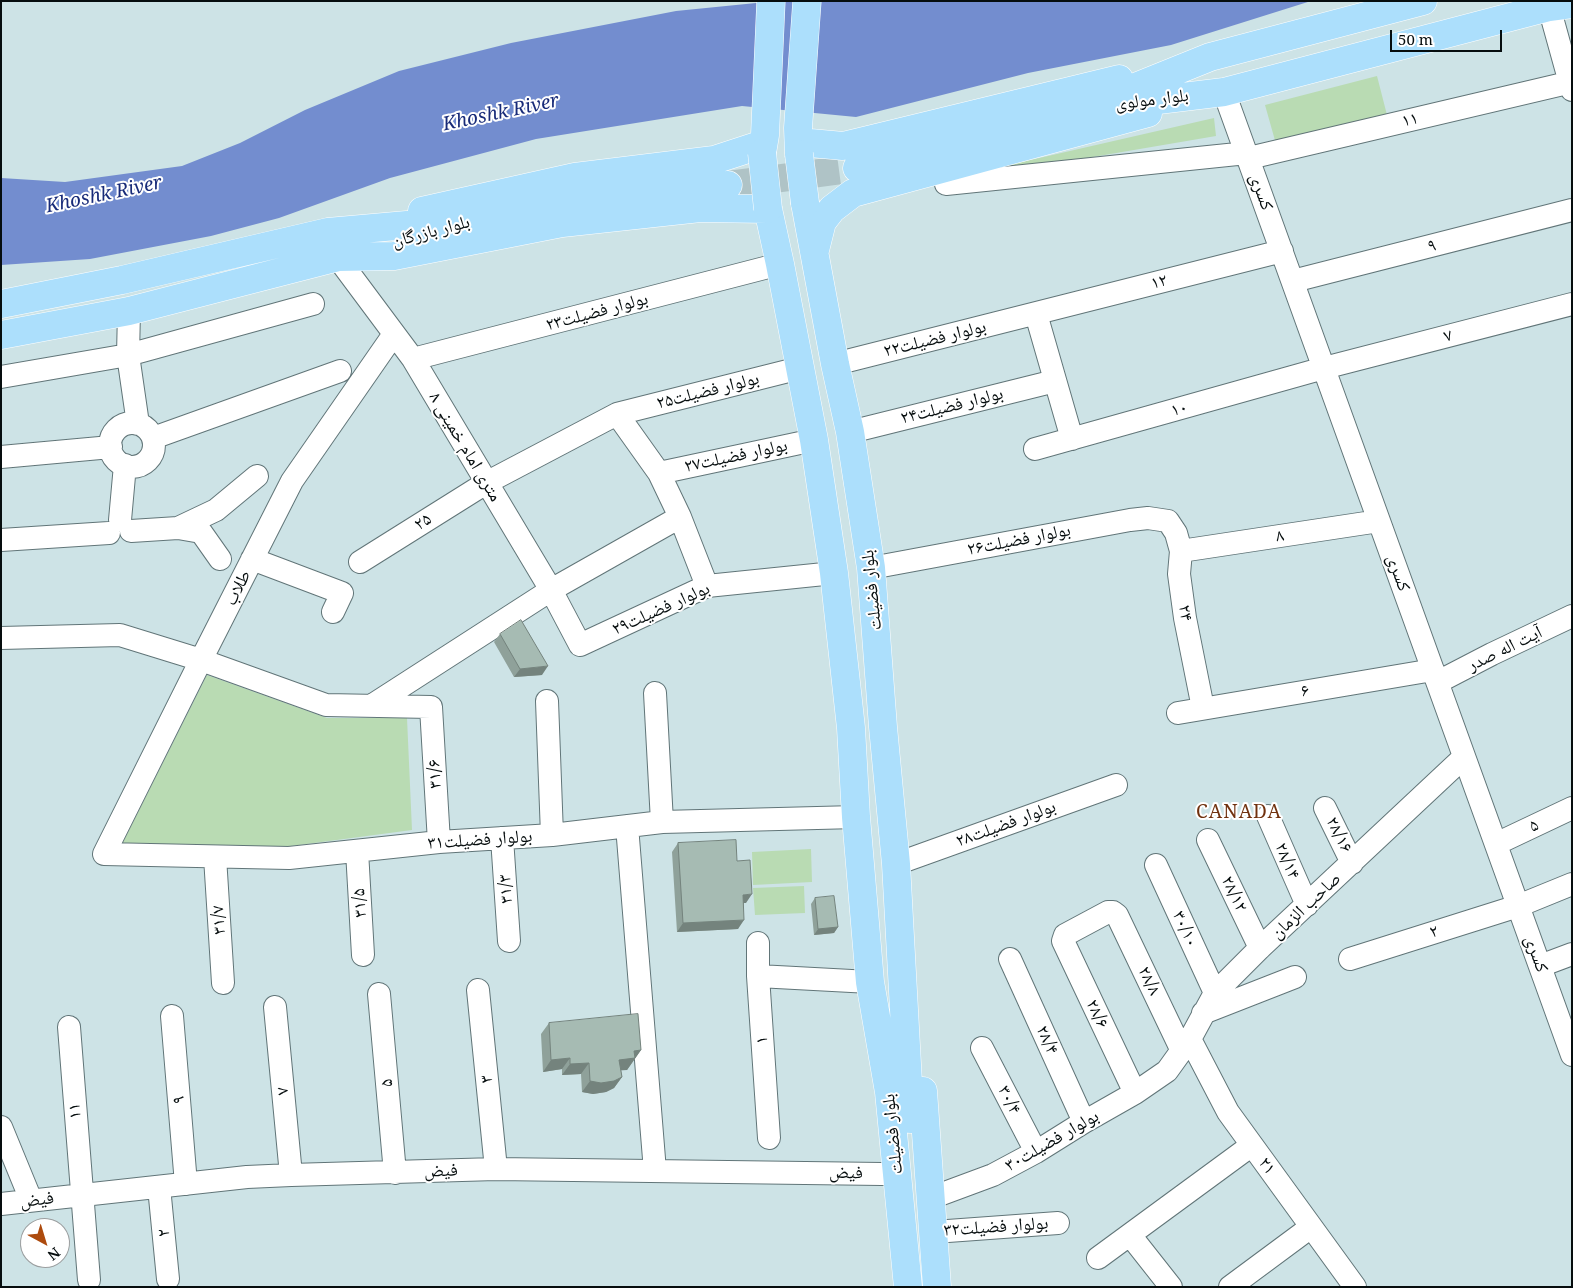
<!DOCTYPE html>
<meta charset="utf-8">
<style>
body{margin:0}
#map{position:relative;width:1573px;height:1288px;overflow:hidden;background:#cde3e6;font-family:"Noto Serif",serif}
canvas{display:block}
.frame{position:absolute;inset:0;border:2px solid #060d0e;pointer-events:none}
.north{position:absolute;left:20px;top:1218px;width:50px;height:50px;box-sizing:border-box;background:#fff;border:1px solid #9b9e9f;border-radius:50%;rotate:141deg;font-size:14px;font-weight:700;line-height:20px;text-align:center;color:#060d0e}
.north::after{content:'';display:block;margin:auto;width:18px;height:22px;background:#ad4b0e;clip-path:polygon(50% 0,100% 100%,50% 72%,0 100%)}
.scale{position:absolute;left:1390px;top:30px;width:112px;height:22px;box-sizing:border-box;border:2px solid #060d0e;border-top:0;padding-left:6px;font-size:15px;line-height:18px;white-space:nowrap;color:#060d0e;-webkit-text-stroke:4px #fff;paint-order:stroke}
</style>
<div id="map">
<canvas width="1573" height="1288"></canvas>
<div class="frame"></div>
<div class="north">N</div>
<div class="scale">50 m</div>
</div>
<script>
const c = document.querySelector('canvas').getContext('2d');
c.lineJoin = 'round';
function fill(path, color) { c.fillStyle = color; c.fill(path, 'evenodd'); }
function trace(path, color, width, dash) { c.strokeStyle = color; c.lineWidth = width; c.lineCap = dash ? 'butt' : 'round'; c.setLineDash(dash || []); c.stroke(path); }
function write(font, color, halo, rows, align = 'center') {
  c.font = font + ' "Noto Serif","Noto Naskh Arabic",serif'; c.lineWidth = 4; c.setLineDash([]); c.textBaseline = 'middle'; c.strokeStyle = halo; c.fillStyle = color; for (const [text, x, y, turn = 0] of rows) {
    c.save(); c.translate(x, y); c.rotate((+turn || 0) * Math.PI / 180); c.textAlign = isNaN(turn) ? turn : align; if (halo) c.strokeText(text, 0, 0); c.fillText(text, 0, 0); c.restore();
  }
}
fill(new Path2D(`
 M1377 76 1387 115 1276 144 1265 105Z
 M1214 118 1216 136 999 173 1000 167Z
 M207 675 327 718H407L412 830 284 847 120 848Z
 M811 849 812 882 753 885 752 852Z
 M804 886 805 913 755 915 753 888Z`), '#b9dbb3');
fill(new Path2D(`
 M776 1H1311L1171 45 1028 73 856 117 742 106 536 139 390 178 279 218 211 236 90 259 1 265V178L65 182 182 166 240 143 305 110 399 71 511 43 676 11Z`), '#738dcf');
trace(new Path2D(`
 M728 185 857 168`), '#afc3c6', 28, [28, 14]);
const minor = new Path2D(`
 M1549 7 1572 90
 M1224 92 1572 1055
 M1249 158 1572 82
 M946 184 1247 153
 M337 257 413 359 551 590 580 645 707 586 834 573
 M1293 281 1572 210
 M129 311 128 355 138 424
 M1036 314 1072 439
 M394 334 292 481 201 660 104 854 289 858 439 842 552 835 662 822 856 817
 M413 359 780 264
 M835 364 1282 251
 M1 377 128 355 313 304
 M617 414 659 473 680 517 707 586
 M110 445a22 22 0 1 1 44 0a22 22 0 1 1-44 0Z
 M850 432 1055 381
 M153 438 340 371
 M1035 449 1324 368 1572 304
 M1 457 111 447
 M659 473 814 440
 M120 520 125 465
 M178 528 201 532 220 559
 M131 531 178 528 216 510 257 476
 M1 540 109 533
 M1181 551 1379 521
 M252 559 342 593 333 612
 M360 562 486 483 617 414 800 368
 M871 568 1130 520 1148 518 1168 521 1176 533 1181 551 1179 574 1185 618 1203 708
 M1 638 120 635 201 660 326 705 431 707 439 842
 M1438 682 1492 654 1572 616
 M655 693 662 822
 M547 701 552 835
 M371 706 551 590 680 517
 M1178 713 1433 670
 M1325 808 1352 863
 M1268 816 1307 905
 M627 826 655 1171
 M502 838 509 941
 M1208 840 1260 948
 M1496 844 1572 808
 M357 851 363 955
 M215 857 223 983
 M896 864 1116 785
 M1156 865 1215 993
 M758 943V976L769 1138
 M1010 959 1084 1122
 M1350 959 1518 906 1572 884
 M1540 966 1572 954
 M758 976 870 982
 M478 990 496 1169
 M379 994 395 1173
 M275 1007 291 1175
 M1203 1013 1295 977
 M172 1016 186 1184
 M69 1027 89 1280
 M1190 1039 1228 1112 1355 1287
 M982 1048 1036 1152
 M1135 1093 1063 941 1065 935 1108 912H1113L1117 915 1182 1051
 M1 1127 31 1200
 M159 1187 168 1279
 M931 1198 993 1175 1036 1152 1084 1122 1135 1093 1167 1071 1190 1039 1215 993 1260 948 1464 757
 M1 1204 247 1177 291 1175 496 1169 882 1174
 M934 1232 1058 1223
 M1130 1235 1171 1287
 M1098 1258 1252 1145
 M1230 1287 1311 1227`);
const major = new Path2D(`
 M1117 105 1224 92 1549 7 1572 4
 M799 142 843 146 1119 79
 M762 153 765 135 771 1
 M799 154 798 128 807 1
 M857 168 1081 109 1210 57 1423 1
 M805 203 835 364 850 432 871 568 883 727 896 864 910 1119
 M422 211 575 177 714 160 763 144
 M434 231 479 219 561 202 728 185
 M815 250 822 222 832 209 853 193 1148 113
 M337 257 394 256 562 223 700 208 768 209 780 264 814 440 834 573 851 728 856 817 870 982 889 1092 908 1287
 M1 304 122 280 328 232 452 221
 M1 335 129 311 354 253
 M923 1091 937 1287`);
trace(minor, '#617578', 24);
trace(major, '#fff', 29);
trace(minor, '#fff', 22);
trace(major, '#acdffc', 28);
const majorBridge = new Path2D(`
 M762 153 768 209
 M799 154 805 203`);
trace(majorBridge, '#fff', 29, []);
trace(majorBridge, '#acdffc', 28);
fill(new Path2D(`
 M500 634 542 675 514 677 494 642Z
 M678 843 737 861 746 903H744L738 929 677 932 672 852Z
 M815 898 838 927 834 933 814 935 811 904Z
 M549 1023 641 1050 627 1070H621L622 1077 614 1088 606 1092 593 1094 582 1092 581 1074 562 1075V1069L543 1072 541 1034Z`), '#8fa19a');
fill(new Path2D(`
 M548 666 542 675 514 677 520 669Z
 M752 894 746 903H737L743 895Z
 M744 920 738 929 677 932 683 923Z
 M838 927 834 933 814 935 818 929Z
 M641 1050 627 1070 611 1071 619 1060 634 1051Z
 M570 1058 562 1069 543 1072 551 1060Z
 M589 1063 581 1074 562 1075 570 1064Z
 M622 1077 614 1088 606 1092 593 1094 582 1092 590 1081Z`), '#74837d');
const building = new Path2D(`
 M521 620 548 666 520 669 500 634Z
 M736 840 737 861 750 860 752 894 743 895 744 920 683 923 678 843Z
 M834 896 838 927 818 929 815 898Z
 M638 1014 641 1050 634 1051 635 1058 619 1060 622 1077 614 1081 601 1083 590 1081 589 1063 570 1064V1058L551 1060 549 1023Z`);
fill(building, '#a6bbb3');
trace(building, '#74837d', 1);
write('18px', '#060d0e', '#fff', [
 ["بلوار مولوی",1152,100,-7],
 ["۱۱",1410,120,-13],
 ["کسری",1261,192,70],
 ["بلوار بازرگان",431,232,-15],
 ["۹",1432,246,-14],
 ["۱۲",1159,282,-14],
 ["بولوار فضیلت۲۳",597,312,-15],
 ["۷",1448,336,-15],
 ["بولوار فضیلت۲۲",935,339,-14],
 ["بولوار فضیلت۲۵",708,391,-14],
 ["بولوار فضیلت۲۴",952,406,-14],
 ["۱۰",1179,409,-16],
 ["۸ متری امام خمینی",465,447,59],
 ["بولوار فضیلت۲۷",736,456,-12],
 ["۲۵",423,522,-32],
 ["۸",1280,536,-9],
 ["بولوار فضیلت۲۶",1019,540,-11],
 ["کسری",1398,573,70],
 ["طلاب",238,588,-63],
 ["بلوار فضیلت",872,590,-96],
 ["بولوار فضیلت۲۹",661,609,-24],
 ["۲۴",1185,613,81],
 ["آیت اله صدر",1505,649,-26],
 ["۶",1305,691,-10],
 ["۳۱/۶",435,774,-93],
 ["بولوار فضیلت۲۸",1006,824,-20],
 ["۵",1534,826,-25],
 ["۲۸/۱۶",1339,835,63],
 ["بولوار فضیلت۳۱",480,840,-4],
 ["۲۸/۱۴",1287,861,67],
 ["۳۱/۳",506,889,-94],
 ["۲۸/۱۲",1234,894,64],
 ["۳۱/۵",360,903,-94],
 ["صاحب الزمان",1306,906,-43],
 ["۳۱/۷",219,920,-94],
 ["۳۰/۱۰",1185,929,65],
 ["۲",1434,932,-18],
 ["کسری",1536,954,70],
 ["۲۸/۸",1149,981,64],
 ["۲۸/۶",1097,1014,64],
 ["۱",762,1040,-94],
 ["۲۸/۴",1047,1040,66],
 ["۳",487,1079,-96],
 ["۵",387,1083,-95],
 ["۷",283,1091,-96],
 ["۹",179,1100,-95],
 ["۳۰/۴",1009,1100,63],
 ["۱۱",75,1111,-94],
 ["بلوار فضیلت",893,1134,-96],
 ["بولوار فضیلت۳۰",1052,1141,-30],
 ["۲۱",1267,1166,54],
 ["فیض",441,1171,-2],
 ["فیض",846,1173,1],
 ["فیض",37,1200,-7],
 ["بولوار فضیلت۳۲",996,1227,-4],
 ["۲",164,1233,-95]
]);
write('italic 19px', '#182b79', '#fff', [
 ["Khoshk River",501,113,-12],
 ["Khoshk River",104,195,-12]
]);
c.letterSpacing = '1px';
write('19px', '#70310e', '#fff', [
 ["CANADA",1239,813]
]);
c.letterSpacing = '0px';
</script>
